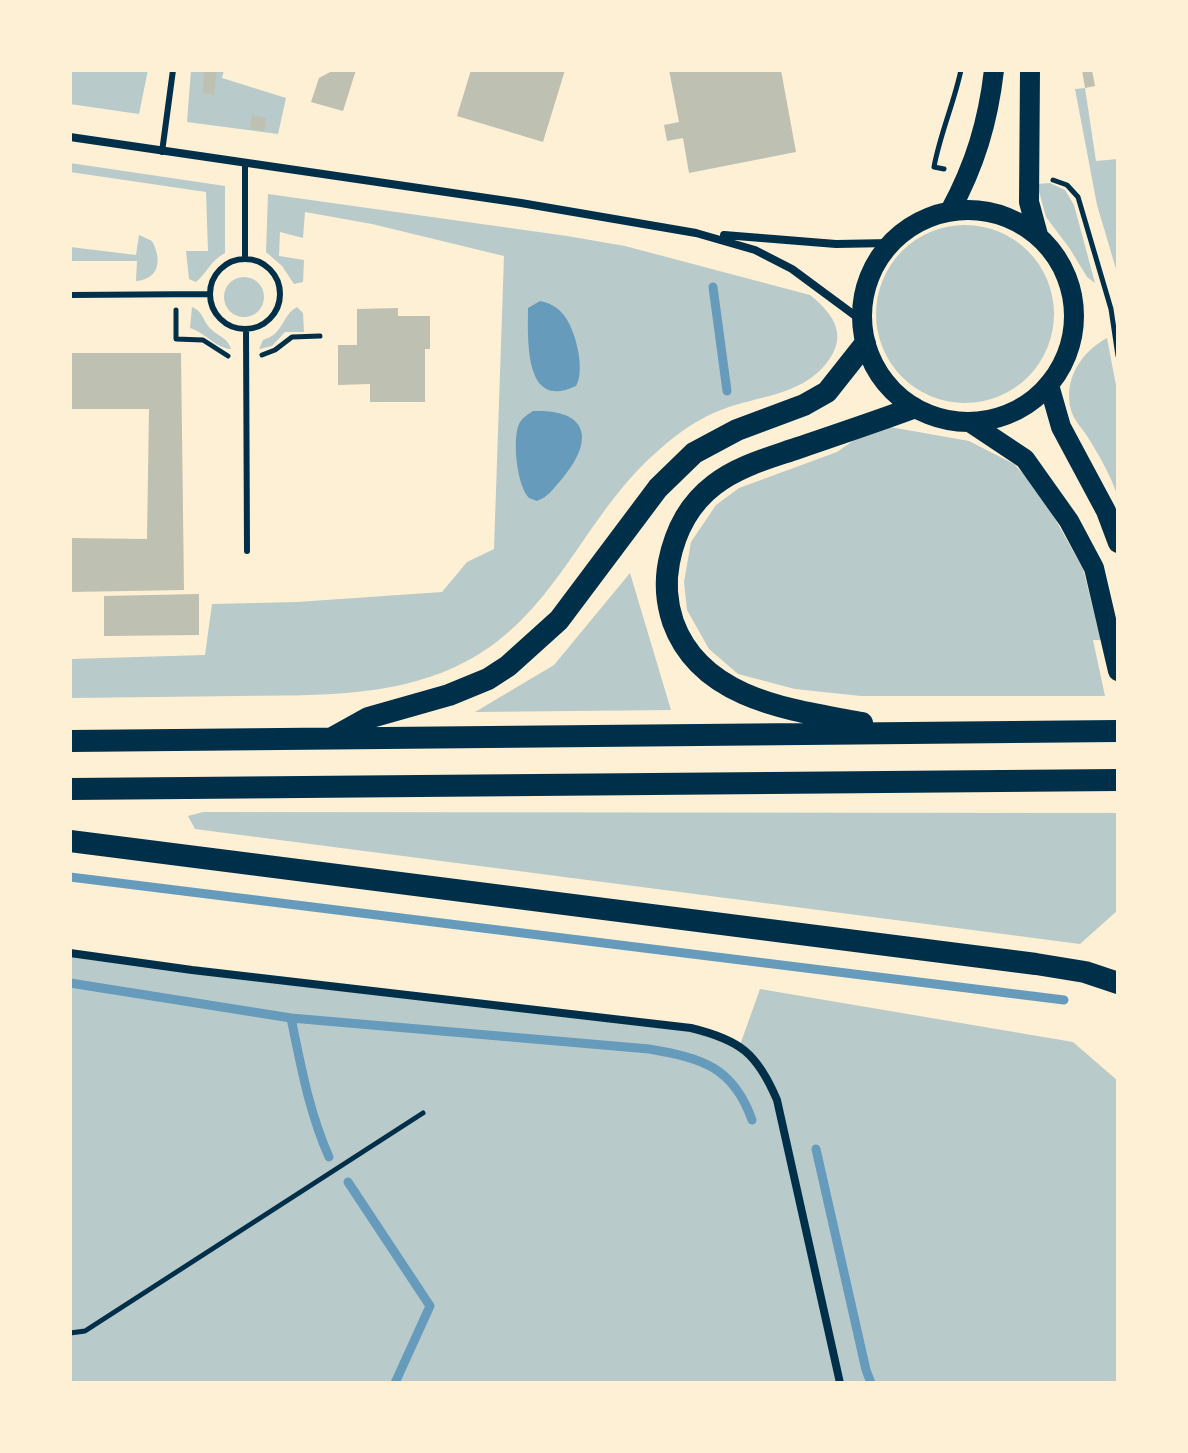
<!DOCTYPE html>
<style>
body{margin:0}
#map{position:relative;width:1188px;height:1453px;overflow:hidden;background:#fdf0d5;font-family:Figtree,sans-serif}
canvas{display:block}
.frame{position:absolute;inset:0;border:72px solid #fdf0d5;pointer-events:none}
</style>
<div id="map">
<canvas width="1188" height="1453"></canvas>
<div class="frame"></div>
</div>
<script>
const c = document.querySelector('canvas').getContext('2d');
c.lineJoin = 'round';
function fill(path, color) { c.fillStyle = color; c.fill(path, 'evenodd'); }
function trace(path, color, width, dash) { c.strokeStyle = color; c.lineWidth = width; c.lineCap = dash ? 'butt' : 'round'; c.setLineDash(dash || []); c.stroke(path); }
fill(new Path2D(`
 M70 70H148L139 114 70 104Z
 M191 70H224L222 78 286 98 278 134 187 122Z
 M1085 88 1096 161 1118 159V267L1116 269 1097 205 1075 89Z
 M70 163 225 186V253C211 260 207 273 196 282L189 279 186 251H208L206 192 70 172Z
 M1050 183 1065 190 1074 205 1095 283 1087 277 1070 249 1046 217 1037 184Z
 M268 194 567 236 625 246 810 295C835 315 849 337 825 365 799 396 756 396 721 410 699 418 678 433 660 449 581 516 556 621 455 667 388 698 312 695 240 696 183 697 127 697 70 698V659L205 655 212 604 297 602 442 592 467 562 494 549 504 256 372 224 305 212 303 238 280 232 279 256 304 260 303 282 294 284 282 266 266 252Z
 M876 314a89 89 0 1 1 178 0a89 89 0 1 1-178 0Z
 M139 235 152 241C162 259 160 279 136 281L137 261H70V247L136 255Z
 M224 297a20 20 0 1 1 40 0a20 20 0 1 1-40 0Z
 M192 307C202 311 202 318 208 326 216 336 228 337 231 349 215 348 206 333 190 328Z
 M297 307 303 313 304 332H285L272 346 259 349 263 340C285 333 281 316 297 307Z
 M1107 338 1118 396V497C1111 476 1099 455 1087 436 1082 428 1073 419 1071 410 1063 380 1081 352 1107 338Z
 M890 427 969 441 1014 464 1040 492 1083 569 1101 640H1093L1105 696H861L795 689 738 674 709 649 687 610 684 582 691 542 716 505 739 488 837 452 860 436Z
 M630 573 671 710 475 712 554 665Z
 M203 812 1118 813V910L1080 944 195 829 188 816Z
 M70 953 691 1028 740 1045 760 989 1073 1042 1118 1081V1383H70Z`), '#b9caca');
fill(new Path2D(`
 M540 301C549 303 556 306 562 313 575 326 586 370 576 386 524 411 528 341 528 308Z
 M533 411C591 409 594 442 561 480 554 488 548 497 537 501L529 498C517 486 512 440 519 424 523 417 527 415 533 411Z`), '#669bbc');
trace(new Path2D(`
 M713 287 727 391
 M70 877 1064 1000
 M70 983 291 1018C301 1066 309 1112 329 1157
 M291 1018 649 1049C701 1058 733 1066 752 1120
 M816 1149 866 1370 871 1383
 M348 1182 430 1306 395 1383`), '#669bbc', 9);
fill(new Path2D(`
 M205 70H217L214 95 202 93Z
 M334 70H356L343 111 311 102 319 78Z
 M471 70H565L543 142 457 116Z
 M669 70H781L796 152 689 173 683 138 667 141 664 125 679 122Z
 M1082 70H1092L1095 86 1085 88Z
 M252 115 266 118 264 131 250 129Z
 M398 308V316H430V349H425V402H370V384L338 385V345H357V309Z
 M70 353H181L184 590 70 592V538L147 539 149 409H70Z
 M199 594V635L104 636V596Z`), '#bec0b2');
trace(new Path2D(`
 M944 169 934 167C940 134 954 103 961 70
 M1053 180 1067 185 1078 197 1111 309 1118 356
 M176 310V339L203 340 228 356
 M262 355 275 350 292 337 320 336
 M70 1333 85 1331 423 1113`), '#003049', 5);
trace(new Path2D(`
 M162 152 173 70
 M245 259V163
 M210 294a35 35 0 1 1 70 0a35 35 0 1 1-70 0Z
 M70 295 210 294
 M246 329 247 551`), '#003049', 6);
trace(new Path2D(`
 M70 137 521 203 696 233 755 250 792 269 861 320
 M724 235 836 244 891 243
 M70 953 192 970 691 1028C740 1040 757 1053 777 1100L840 1383`), '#003049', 8);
trace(new Path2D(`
 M1030 70 1029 202 1038 235
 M862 316a106 106 0 1 1 212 0a106 106 0 1 1-212 0Z
 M950 211C975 165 988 122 994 70
 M1049 385 1061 427 1106 511 1118 543
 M971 423 1025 459 1069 521 1094 568 1118 671`), '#003049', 20);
trace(new Path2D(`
 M862 723C792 710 701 700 673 622 667 604 665 582 669 562 675 532 689 504 714 485 738 466 769 458 798 448 836 435 875 422 913 408
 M332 738 368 718 449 695 488 679 508 666 559 620 658 488 694 453 737 430 804 405 827 392 865 344
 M70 741 1118 731
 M70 789 1118 780
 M70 841 1036 964 1085 972 1118 983`), '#003049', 22);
</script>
